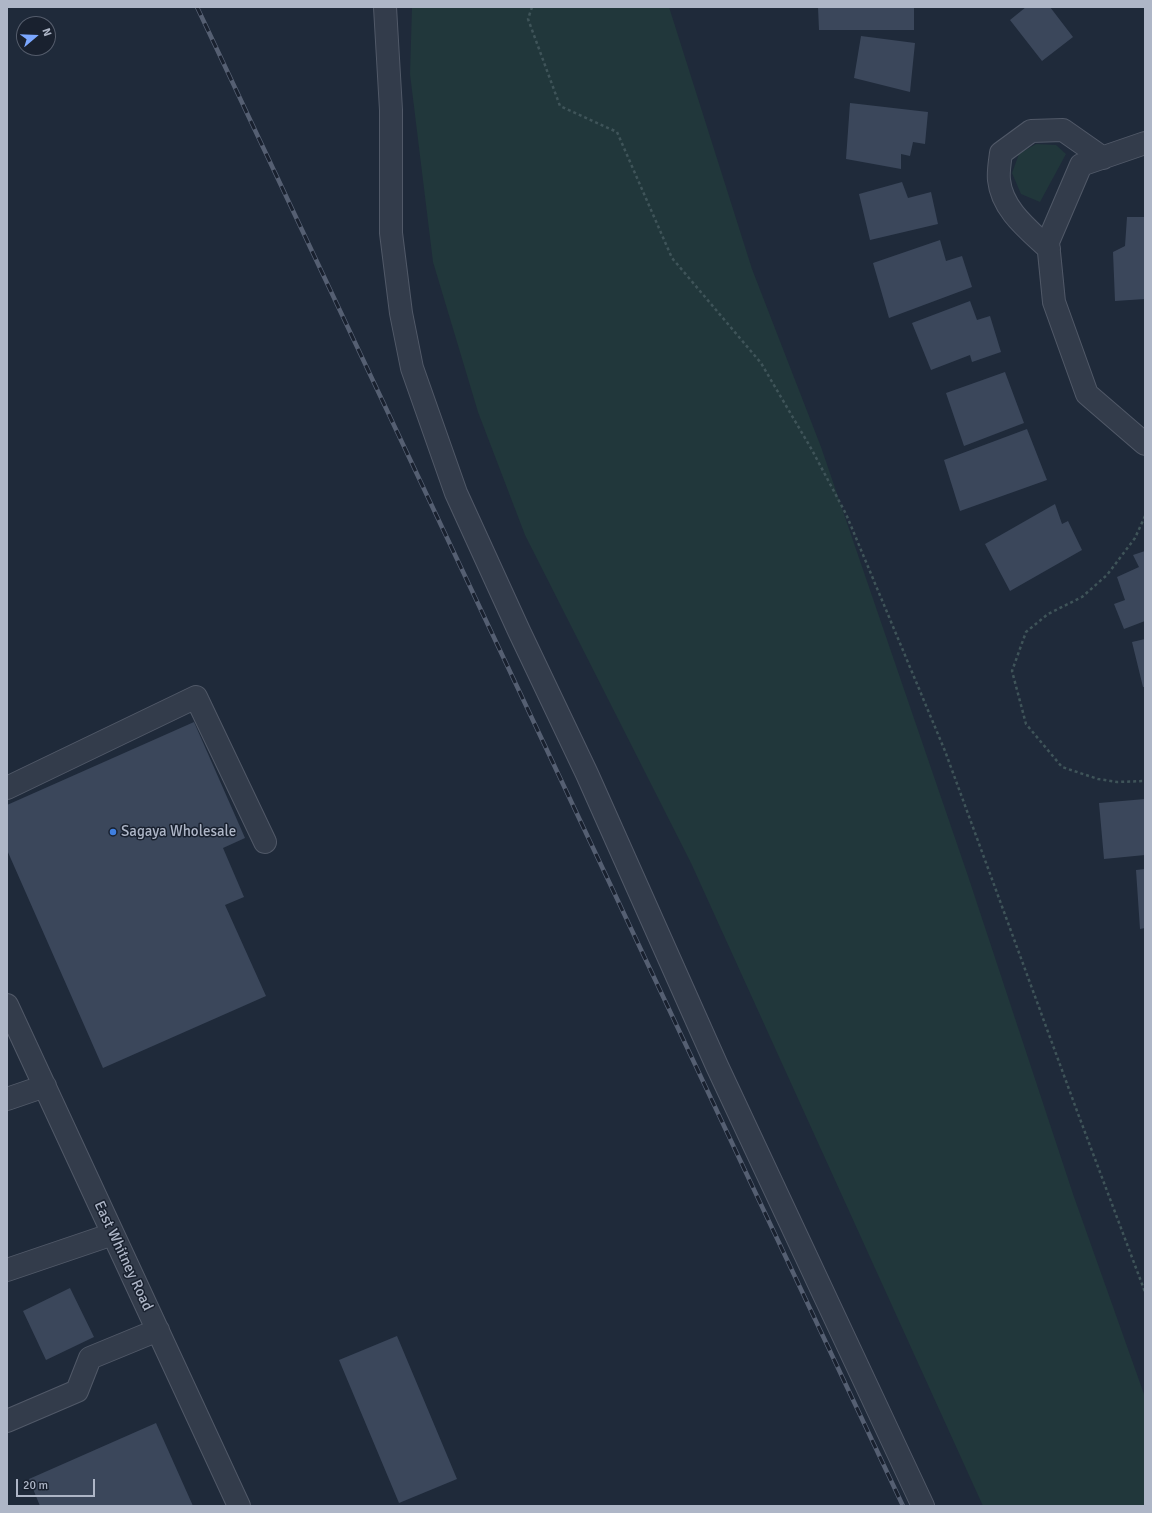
<!DOCTYPE html>
<style>
body{margin:0}
#map{position:relative;width:1152px;height:1513px;overflow:hidden;background:#1f2a3a;font-family:Signika,sans-serif}
canvas{display:block}
.frame{position:absolute;inset:0;border:8px solid #aeb6c7;pointer-events:none}
.north{position:absolute;left:16px;top:16px;width:40px;height:40px;box-sizing:border-box;background:#19212f;border:1px solid #555d6c;border-radius:50%;rotate:71deg;font-size:11px;font-weight:700;line-height:16px;text-align:center;color:#aeb6c7}
.north::after{content:'';display:block;margin:auto;width:14px;height:18px;background:#7ba7ff;clip-path:polygon(50% 0,100% 100%,50% 72%,0 100%)}
.scale{position:absolute;left:16px;top:1479px;width:79px;height:18px;box-sizing:border-box;border:2px solid #aeb6c7;border-top:0;padding-left:5px;font-size:12px;line-height:14px;white-space:nowrap;color:#aeb6c7;-webkit-text-stroke:3px #19212f;paint-order:stroke}
</style>
<div id="map">
<canvas width="1152" height="1513"></canvas>
<div class="frame"></div>
<div class="north">N</div>
<div class="scale">20 m</div>
</div>
<script>
const c = document.querySelector('canvas').getContext('2d');
c.lineJoin = 'round';
function fill(path, color) { c.fillStyle = color; c.fill(path, 'evenodd'); }
function trace(path, color, width, dash) { c.strokeStyle = color; c.lineWidth = width; c.lineCap = dash ? 'butt' : 'round'; c.setLineDash(dash || []); c.stroke(path); }
function write(font, color, halo, rows, align = 'center') {
  c.font = font + ' Signika,sans-serif'; c.lineWidth = 3; c.setLineDash([]); c.textBaseline = 'middle'; c.strokeStyle = halo; c.fillStyle = color; for (const [text, x, y, turn = 0] of rows) {
    c.save(); c.translate(x, y); c.rotate((+turn || 0) * Math.PI / 180); c.textAlign = isNaN(turn) ? turn : align; if (halo) c.strokeText(text, 0, 0); c.fillText(text, 0, 0); c.restore();
  }
}
fill(new Path2D(`
 M412 7H669L752 269 821 447 968 876 1073 1194 1145 1397V1506H983L691 863 525 535 478 412 433 262 410 74Z
 M1036 144 1056 145 1066 154 1040 202 1021 194 1012 173 1019 154Z`), '#21373b');
fill(new Path2D(`
 M818 7H914V30H819Z
 M1026 7H1050L1073 37 1042 61 1010 20Z
 M861 36 915 43 910 92 854 78Z
 M850 103 928 112 925 144 913 142 910 156 901 154V169L846 159Z
 M902 182 908 198 931 192 938 224 870 240 859 194Z
 M1127 217H1145V299L1115 301 1113 252 1125 246Z
 M940 240 946 261 962 256 972 287 889 318 873 263Z
 M970 301 977 320 990 316 1001 352 972 362 970 355 931 370 912 323Z
 M1005 372 1024 423 964 446 946 393Z
 M1027 429 1047 480 960 511 944 460Z
 M1055 504 1062 524 1068 521 1082 550 1010 591 985 544Z
 M1145 551V621L1124 629 1114 604 1125 600 1117 577 1139 567 1133 555Z
 M1145 639V687H1143L1132 642Z
 M194 722 245 838 223 848 244 897 225 905 266 996 103 1068 7 850V805Z
 M1145 799V855L1104 859 1099 803Z
 M1145 869V928L1140 929 1136 870Z
 M70 1288 94 1337 46 1360 23 1311Z
 M397 1336 457 1479 399 1503 339 1360Z
 M156 1423 193 1506H40L29 1479Z`), '#3b475b');
const minor = new Path2D(`
 M385 7 391 110V233L401 313 412 368 456 493 519 631 587 774 717 1066 923 1506
 M1145 143 1081 165 1048 242 1054 302 1087 394 1145 444
 M1049 249C1029 230 1002 210 999 180 998 172 1000 161 1001 153L1031 131 1063 130 1103 158
 M7 788 196 697 265 842
 M7 1005 239 1506
 M7 1099 45 1086
 M7 1270 113 1234
 M7 1421 77 1391 90 1358 158 1330`);
trace(minor, '#515968', 24);
trace(new Path2D(`
 M532 7 528 19 560 106 617 132 672 258 761 363 812 450 846 514 945 751 1077 1111 1145 1292
 M1145 516 1135 538 1107 575 1082 597 1048 614 1026 632 1012 671 1026 724 1062 767 1098 779 1117 782 1145 781`), '#3f5459', 2.5, [3, 3]);
trace(minor, '#333c4b', 22);
const rail = new Path2D(`
 M197 7 903 1506`);
trace(rail, '#555f72', 4.5);
trace(rail, '#19212f', 3, [9]);
for (const [x, y, r, color] of [
 [113,832,4,"#3f7fe0"]
]) { const dot = new Path2D(); dot.arc(x, y, r, 0, 2 * Math.PI); c.fillStyle = color; c.fill(dot); trace(dot, '#19212f', 1.5); }
write('15px', '#aeb6c7', '#19212f', [
 ["Sagaya Wholesale",121,832]
], 'left');
write('15px', '#aeb6c7', '#19212f', [
 ["East Whitney Road",123,1256,65]
]);
</script>
